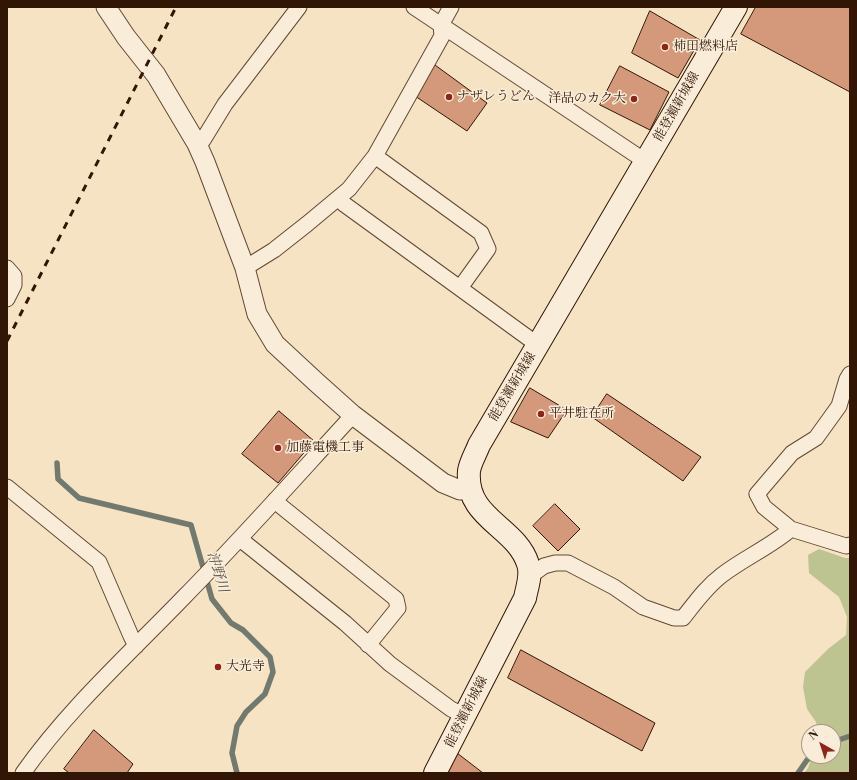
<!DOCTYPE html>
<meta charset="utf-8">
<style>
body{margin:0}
#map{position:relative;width:857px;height:780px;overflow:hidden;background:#f6e3c4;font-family:"Libre Bodoni",serif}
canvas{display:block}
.frame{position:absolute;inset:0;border:8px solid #311505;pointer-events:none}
.north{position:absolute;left:801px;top:724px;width:40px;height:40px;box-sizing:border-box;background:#f9edd9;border:1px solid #a99784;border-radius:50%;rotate:321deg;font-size:11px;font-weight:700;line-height:16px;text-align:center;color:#311505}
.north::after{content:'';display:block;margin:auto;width:14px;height:18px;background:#8f2418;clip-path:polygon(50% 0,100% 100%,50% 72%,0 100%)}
</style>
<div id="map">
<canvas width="857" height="780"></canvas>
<div class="frame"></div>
<div class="north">N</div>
</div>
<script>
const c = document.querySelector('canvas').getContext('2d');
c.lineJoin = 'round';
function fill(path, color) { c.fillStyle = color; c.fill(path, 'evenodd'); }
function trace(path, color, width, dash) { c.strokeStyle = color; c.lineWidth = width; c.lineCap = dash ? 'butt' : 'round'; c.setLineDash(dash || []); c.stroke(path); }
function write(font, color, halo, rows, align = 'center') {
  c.font = font + ' "Libre Bodoni","Noto Serif JP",serif'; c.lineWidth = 3; c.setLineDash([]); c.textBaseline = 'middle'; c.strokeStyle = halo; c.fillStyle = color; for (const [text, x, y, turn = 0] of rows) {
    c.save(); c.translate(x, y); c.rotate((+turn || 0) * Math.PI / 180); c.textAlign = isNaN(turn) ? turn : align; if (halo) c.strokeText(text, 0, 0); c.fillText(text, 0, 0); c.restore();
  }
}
fill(new Path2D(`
 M819 549 845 558H850V771L847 773H804L808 768 812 756H833V732H818L816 722 807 709 803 687 805 672 828 649 846 635 847 617 839 597 809 573 808 555Z`), '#bec392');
trace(new Path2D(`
 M57 463 58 479 79 498 191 525 212 599 231 623 243 630 270 657 273 672 265 694 246 712 237 726 232 753 237 773
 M833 742 850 736
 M798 773 807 760 812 756`), '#727a70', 5.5);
const building = new Path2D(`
 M756 7H850V92L741 34Z
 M650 11 700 40 678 78 632 53Z
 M435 65 487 103 467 131 415 96Z
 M620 66 669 92 650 130 600 105Z
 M530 388 567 410 548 438 511 422Z
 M607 394 701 457 683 481 592 417Z
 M279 411 314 441 278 483 242 454Z
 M555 504 580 529 558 551 533 526Z
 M521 650 655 723 642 751 508 678Z
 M94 730 133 764 127 773H69L64 769Z
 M457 753 483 773H450L447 771Z`);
fill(building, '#d4997a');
trace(building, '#311505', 1);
const minor = new Path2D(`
 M414 7 645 161
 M197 144 203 140 225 104 299 7
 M375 156 481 233 488 249 460 288
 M339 199 344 204 538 345
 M7 268 14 276V285L7 299
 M245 268 274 250 307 224 349 189 375 156 442 36 441 25 451 7
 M7 487 99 562 131 636 136 646
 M275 500 282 507 396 599 398 608 368 645
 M791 529 846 546 850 545
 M240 539 345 623 390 664 451 709 465 716
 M529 577 544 566 555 563H568L614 587 643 607 674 618H683C695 603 706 587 722 575 744 558 770 547 791 529L764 507 757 494 792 453 816 438 839 406 847 379 850 374
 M23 773C69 708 129 654 184 597 242 538 297 476 353 415`);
const tertiary = new Path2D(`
 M106 7 126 37 156 75 197 144 205 162 245 268 257 314 275 344 316 382 353 415 443 483 460 490 470 489`);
const secondary = new Path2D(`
 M435 773 525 598C527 587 532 575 528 564 516 526 465 519 469 471 470 463 476 453 479 445L736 7`);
trace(minor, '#624835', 17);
trace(tertiary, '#624835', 21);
trace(secondary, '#311505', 24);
trace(minor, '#f9edd9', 15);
trace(tertiary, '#f9edd9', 19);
trace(secondary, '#f9edd9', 22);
trace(new Path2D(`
 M7 341 176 7`), '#311505', 3, [7, 7]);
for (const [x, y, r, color] of [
 [665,47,4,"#8f2418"],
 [449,97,4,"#8f2418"],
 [634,99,4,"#8f2418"],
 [541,414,4,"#8f2418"],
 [278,448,4,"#8f2418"],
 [218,667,4,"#8f2418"]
]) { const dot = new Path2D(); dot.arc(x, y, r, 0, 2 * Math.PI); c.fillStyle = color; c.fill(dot); trace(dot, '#f9edd9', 1.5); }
write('13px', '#311505', '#f9edd9', [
 ["柿田燃料店",673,47],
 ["ナザレうどん",457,97],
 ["洋品のカク大",626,99,"right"],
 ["平井駐在所",549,414],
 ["加藤電機工事",286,448],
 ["大光寺",226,667]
], 'left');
write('13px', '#311505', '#f9edd9', [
 ["能登瀬新城線",677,107,-60],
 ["能登瀬新城線",513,387,-59],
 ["能登瀬新城線",467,712,-63]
]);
write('italic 14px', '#575043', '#f9edd9', [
 ["沖野川",217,572,73]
]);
</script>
